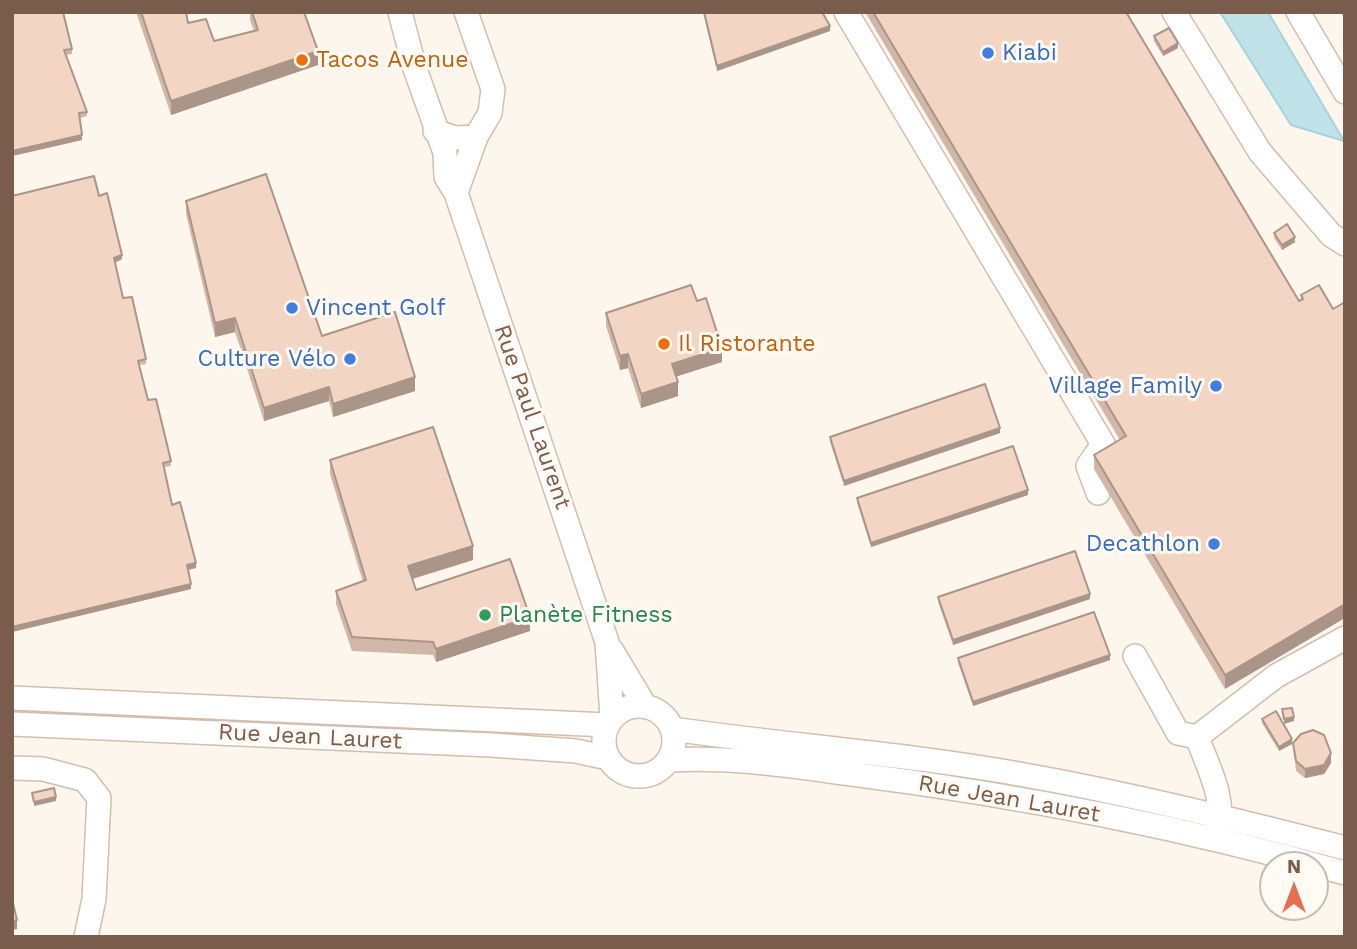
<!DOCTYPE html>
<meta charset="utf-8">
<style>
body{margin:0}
#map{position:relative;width:1357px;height:949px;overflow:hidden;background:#fdf6ec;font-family:"Work Sans",sans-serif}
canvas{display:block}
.frame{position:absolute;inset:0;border:14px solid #7a5c4d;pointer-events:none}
.north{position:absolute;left:1259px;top:851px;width:70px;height:70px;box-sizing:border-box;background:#fffaf3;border:2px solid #cabbb1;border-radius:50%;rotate:0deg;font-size:19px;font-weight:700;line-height:28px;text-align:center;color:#7a5c4d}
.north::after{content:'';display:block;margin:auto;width:24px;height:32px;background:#e76f51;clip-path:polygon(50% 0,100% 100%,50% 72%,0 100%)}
</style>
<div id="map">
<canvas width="1357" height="949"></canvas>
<div class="frame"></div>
<div class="north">N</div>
</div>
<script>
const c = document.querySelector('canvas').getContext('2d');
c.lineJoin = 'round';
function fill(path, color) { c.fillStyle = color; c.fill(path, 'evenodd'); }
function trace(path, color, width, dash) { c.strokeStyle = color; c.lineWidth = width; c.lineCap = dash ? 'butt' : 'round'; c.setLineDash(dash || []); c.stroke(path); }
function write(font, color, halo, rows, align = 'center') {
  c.font = font + ' "Work Sans",sans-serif'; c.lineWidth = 6; c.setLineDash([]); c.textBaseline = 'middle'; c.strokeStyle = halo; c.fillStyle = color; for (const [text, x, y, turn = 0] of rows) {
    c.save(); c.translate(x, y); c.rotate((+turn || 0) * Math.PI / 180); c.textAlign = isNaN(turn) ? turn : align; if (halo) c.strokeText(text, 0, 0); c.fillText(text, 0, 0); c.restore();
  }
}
const water = new Path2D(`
 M1220 12H1268L1344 141 1291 125Z`);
fill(water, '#bfe3e8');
trace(water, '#a5d3da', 2);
trace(new Path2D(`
 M1344 12 1345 13`), '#a5d3da', 7);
const minor = new Path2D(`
 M400 12 414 66 445 153 446 177 456 193 607 642 612 718
 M846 12 1103 444 1088 466 1098 493
 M1174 12 1260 152 1331 235 1345 244
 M1298 12 1345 92
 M435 131 455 138 476 137 490 113 493 89 466 12
 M456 193 476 137
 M612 651 645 706
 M1135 656 1178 733 1197 737
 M12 698 607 725
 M604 741a35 35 0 1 1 70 0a35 35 0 1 1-70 0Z
 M12 724 491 745 576 751 608 758
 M672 729C791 746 911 754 1030 776 1136 795 1241 821 1345 848
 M669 760C732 756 797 767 859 775 1024 796 1185 828 1345 873
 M12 768 43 769 85 780 99 798 94 899 86 937
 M1217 831C1227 800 1207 765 1197 737L1276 676 1345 638`);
trace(minor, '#d1beb0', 26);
trace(minor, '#fff', 23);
fill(new Path2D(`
 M12 12 72 49V54L66 55 87 112V116L80 118 82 140 12 156Z
 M136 12H186L188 23 214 41 254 31 250 20V12H304L318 65 171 115Z
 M703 12H822L830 31 717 71Z
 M865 12H1126L1299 301 1301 300V295L1319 285 1225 689 1094 469V455L1120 440Z
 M1154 36 1178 48 1163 56 1154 41Z
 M94 176 99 196 107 193 122 255V259L115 263 123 298 132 297 146 359V364L139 365 148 400 156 399 171 461V466L164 467 172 505 180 502 196 563V568L188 570 191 589 12 632V196Z
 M186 201 322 336 415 391 333 417 329 401 264 421 235 332 215 337 186 214Z
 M1274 233 1295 242 1282 250 1274 238Z
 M697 301 722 362 676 376 678 396 641 408 628 368 620 370 606 326V313Z
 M1000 433 844 486 830 442V437Z
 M330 460 473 560 413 579 416 590 530 631 436 662 433 655 352 651 336 604V591L363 582 330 474Z
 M1028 495 871 547 857 503V498Z
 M938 597 1090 599 953 645 938 602Z
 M958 658 1110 660 973 706 958 663Z
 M1262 719 1292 744 1279 751 1262 723Z
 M1293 743 1331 763 1324 774 1305 778 1296 771Z`), '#d1b7a8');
fill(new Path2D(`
 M830 26V31L717 71V66Z
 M1178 43V48L1163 56V52Z
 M318 51V65L171 115V101Z
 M82 135V140L12 156V151Z
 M1295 237V242L1282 250V245Z
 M122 255V259L114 263V258Z
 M235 318V332L215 337V323Z
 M722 348V362L672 378V364Z
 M628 354V368L620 370V356Z
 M415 377V391L333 417V404Z
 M678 382V396L641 408V394Z
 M329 387V401L264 421V408Z
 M1000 428V433L844 486V481Z
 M1028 490V495L871 547V543Z
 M473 546V560L408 580V566Z
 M196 563V568L187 570V565Z
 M191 584V589L12 632V627Z
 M1090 594V599L953 645V640Z
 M1345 604V618L1225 689V675Z
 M530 617V631L436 662V649Z
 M1110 655V660L973 706V702Z
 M1294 717V721L1284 724V719Z
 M1292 739V744L1279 751V747Z
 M1331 753V763L1324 774 1305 778V769Z
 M56 797V801L34 806V802Z
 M17 920V929L12 930V921Z`), '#aa9588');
const building = new Path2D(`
 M12 12H63L72 49 64 50 87 112 79 113 82 135 12 151Z
 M141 12H186L188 23 206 19 214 41 258 30 252 12H304L318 51 171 101Z
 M704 12H822L830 26 717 66Z
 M873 12H1126L1299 301 1303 299 1301 295 1319 285 1333 309 1345 302V604L1225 675 1094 455 1126 436Z
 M1169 28 1178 43 1163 52 1154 36Z
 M266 174 322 336 395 312 415 377 333 404 329 387 264 408 235 318 215 323 186 201Z
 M94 176 99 196 107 193 122 255 114 258 123 298 132 297 146 359 138 361 148 400 156 399 171 461 163 463 172 505 180 502 196 563 187 565 191 584 12 627V196Z
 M1287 224 1295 237 1282 245 1274 233Z
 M691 285 697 301 706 298 722 348 672 364 678 382 641 394 628 354 620 356 606 313Z
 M985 384 1000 428 844 481 830 437Z
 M433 427 473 546 408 566 416 590 510 559 530 617 436 649 433 642 352 637 336 591 366 580 330 460Z
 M1013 446 1028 490 871 543 857 498Z
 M1075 551 1090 594 953 640 938 597Z
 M1094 612 1110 655 973 702 958 658Z
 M1292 708 1294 717 1284 719 1282 709Z
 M1276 711 1292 739 1279 747 1262 719Z
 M1313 730 1324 735 1331 753 1324 765 1305 769 1296 761 1293 743 1301 734Z
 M54 788 56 797 34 802 32 793Z
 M12 899 17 920 12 921Z`);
fill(building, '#f3d5c3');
trace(building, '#aa9588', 2);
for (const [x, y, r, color] of [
 [988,53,7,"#3f7fe0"],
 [302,60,7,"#e8710a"],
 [292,308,7,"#3f7fe0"],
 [664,344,7,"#e8710a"],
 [350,359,7,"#3f7fe0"],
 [1216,386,7,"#3f7fe0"],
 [1214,544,7,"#3f7fe0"],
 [485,615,7,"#2e9e5b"]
]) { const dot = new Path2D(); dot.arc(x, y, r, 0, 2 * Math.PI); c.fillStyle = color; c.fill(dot); trace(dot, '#fffaf3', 2.5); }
write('23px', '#366cbe', '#fffaf3', [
 ["Kiabi",1002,53,"left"],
 ["Vincent Golf",306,308,"left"],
 ["Culture Vélo",336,359],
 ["Village Family",1202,386],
 ["Decathlon",1200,544]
], 'right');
write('23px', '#c56008', '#fffaf3', [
 ["Tacos Avenue",316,60],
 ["Il Ristorante",678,344]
], 'left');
write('23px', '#7a5c4d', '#fffaf3', [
 ["Rue Paul Laurent",532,417,71],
 ["Rue Jean Lauret",310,737,3],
 ["Rue Jean Lauret",1009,799,10]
]);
write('23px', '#27864d', '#fffaf3', [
 ["Planète Fitness",499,615]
], 'left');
</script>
